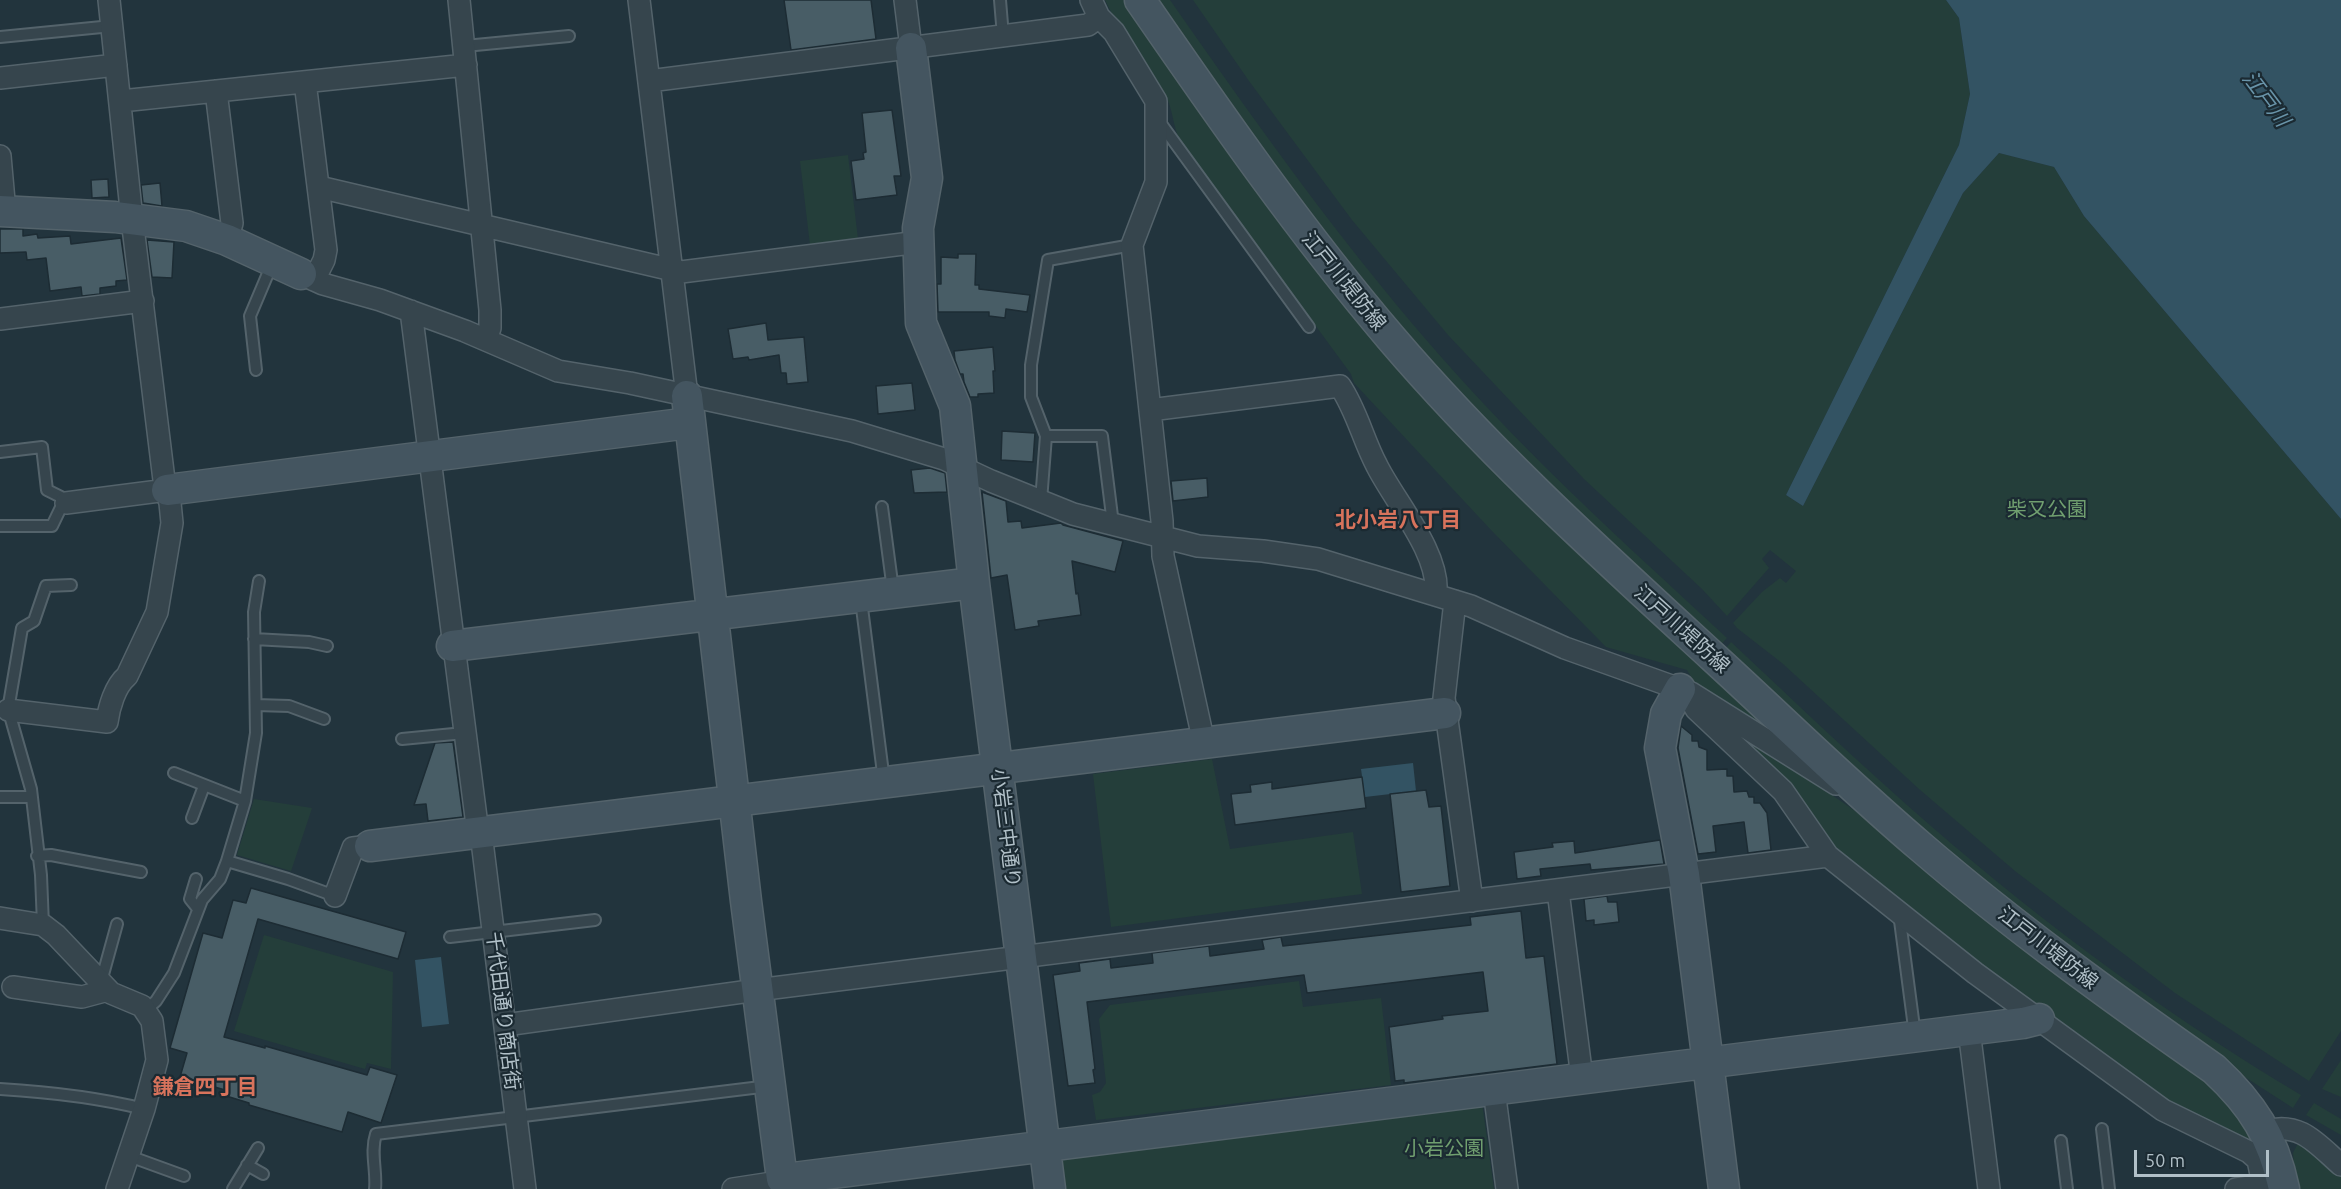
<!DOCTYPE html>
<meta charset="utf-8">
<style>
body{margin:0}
#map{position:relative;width:2341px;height:1189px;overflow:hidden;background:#22343d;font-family:Ubuntu,sans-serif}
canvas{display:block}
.scale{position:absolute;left:2134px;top:1150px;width:135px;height:27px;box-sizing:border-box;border:3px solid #b1c0c8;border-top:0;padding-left:8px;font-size:18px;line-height:21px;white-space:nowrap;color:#b1c0c8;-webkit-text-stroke:4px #1b2a32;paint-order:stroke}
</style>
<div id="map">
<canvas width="2341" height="1189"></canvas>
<div class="scale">50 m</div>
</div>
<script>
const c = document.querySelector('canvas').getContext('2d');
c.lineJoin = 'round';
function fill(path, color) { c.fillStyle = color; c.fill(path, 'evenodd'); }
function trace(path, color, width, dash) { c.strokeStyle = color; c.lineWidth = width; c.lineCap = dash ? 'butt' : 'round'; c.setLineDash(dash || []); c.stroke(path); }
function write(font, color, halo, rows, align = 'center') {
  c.font = font + ' Ubuntu,"Noto Sans JP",sans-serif'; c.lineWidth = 4.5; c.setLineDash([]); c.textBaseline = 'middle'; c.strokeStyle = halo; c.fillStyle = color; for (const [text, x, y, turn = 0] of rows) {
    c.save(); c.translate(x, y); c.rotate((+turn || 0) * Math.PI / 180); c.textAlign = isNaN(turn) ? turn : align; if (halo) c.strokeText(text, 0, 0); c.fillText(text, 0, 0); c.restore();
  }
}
fill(new Path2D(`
 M1105 0H1128L1254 183 1805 756 1696 685 1687 670 1606 647 1491 530 1354 383 1351 374 1180 141C1173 126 1172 107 1166 96 1147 63 1121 35 1105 0Z
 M1152 0H1170C1267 139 1366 278 1482 402 1559 485 1644 561 1727 638L1717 649 1565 506 1369 295Z
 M1193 0H1946L1959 18 1970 94 1959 145 1786 495 1803 506 1963 193 1999 153 2054 167 2084 216 2341 519V1031L2309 1081 2175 993 2015 871 1919 789 1782 663 1737 628 1733 623 1762 592 1780 578 1786 583 1796 571 1770 550 1762 559 1769 568 1727 616 1702 589 1584 479 1448 335 1352 220 1249 81Z
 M848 155 858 239 810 245 800 161Z
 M1731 642C1797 704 1863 767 1931 826 2046 926 2170 1017 2301 1095L2293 1108 2203 1050 1999 900 1722 653Z
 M1704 708 1892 836 2214 1084 2261 1149 2168 1107 2047 1019 1841 857Z
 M1212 759 1230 849 1353 832 1362 894 1111 927 1093 774Z
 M254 799 312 808 291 871 237 855Z
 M264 935 393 972 391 1069 367 1063 365 1069 234 1031Z
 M1299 981 1303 1007 1381 998 1391 1085 1096 1120 1092 1095 1100 1092 1106 1083 1099 1019 1110 1005Z
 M2341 1060V1097L2322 1089Z
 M1482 1103 1494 1189H1065L1060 1155Z
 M2314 1103 2341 1119V1135L2306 1115Z
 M2298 1143H2303L2341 1175V1189H2296L2293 1153Z`), '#243e3a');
fill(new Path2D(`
 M1946 0H2341V519L2084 216 2054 167 1999 153 1963 193 1803 506 1786 495 1959 145 1970 94 1959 18Z
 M1413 763 1416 791 1365 797 1361 769Z
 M441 957 449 1024 422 1027 415 960Z`), '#335363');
const building = new Path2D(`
 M784 0H871L876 39 791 50Z
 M892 110 901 176H894L897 195 856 200 851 161 864 159 863 153 866 152 862 113Z
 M108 179 109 197 92 198 91 180Z
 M160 183 162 206 143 203 141 185Z
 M0 229H23V236L37 234 38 238 70 236 71 244 121 238 127 280 116 281V286L100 288V294L82 296 81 287 50 291 46 258 27 260 26 252 0 253Z
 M147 240 174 242 172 278 152 277Z
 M958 254H976L975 285H979V289L1030 295 1027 312 1006 309 1005 318 989 316V312H938L937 284H941V257L958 258Z
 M766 323 768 340 804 337 808 382 787 384 786 373H781L779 355 749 360 748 357 733 359 728 329Z
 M993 347 995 371H993L994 393 978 394V397H970L964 382 963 374H960L955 360 954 351Z
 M912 383 915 410 878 414 876 386Z
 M1002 431 1035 433 1033 462 1001 460Z
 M930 468 945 473 947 492 914 493 911 470Z
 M1207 478 1208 497 1173 501 1171 481Z
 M982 492 1006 501 1008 522 1021 521 1022 528 1061 523 1063 525 1123 541 1115 572 1072 561 1076 594 1078 593 1081 615 1038 621 1039 626 1015 630 1007 575 991 578Z
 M1681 726 1692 735V741H1698L1699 747 1707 750V770L1727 769V776H1733L1734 792 1747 791 1749 797H1754V803H1760L1767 813 1771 850 1748 853 1744 822 1713 826 1716 852 1698 854 1678 748Z
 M453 742 463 817 428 821 426 804 414 805 435 743Z
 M1362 777 1366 808 1235 825 1231 794 1251 792 1250 785 1272 782V789Z
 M1426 790 1429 807 1441 806 1450 886 1401 892 1390 794Z
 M1660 840 1664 864 1591 870 1590 864 1540 869 1541 876 1517 879 1514 852 1553 847 1552 843 1574 841 1575 853Z
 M251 888 406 932 398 959 258 919 224 1037 265 1048V1046L367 1075 370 1067 397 1075 381 1123 348 1112 342 1132 249 1105V1103L223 1095 225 1090 180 1077 187 1053 170 1048 203 933 222 938 233 900 246 903Z
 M1607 896 1608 902H1617L1619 922 1594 925V920L1586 921 1584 899Z
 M1521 911 1526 958 1544 956 1557 1064 1404 1083V1080L1395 1081 1389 1027 1443 1019 1442 1016 1488 1011 1483 972 1307 993 1304 975 1087 1002 1095 1069 1093 1070 1095 1083 1068 1086 1053 975 1080 971 1079 963 1110 959 1111 968 1153 963 1152 953 1209 946 1210 956 1264 949 1262 940 1281 937 1283 946 1471 925 1470 917Z`);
fill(building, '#485d66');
trace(building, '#1d2c34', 1.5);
const lane = new Path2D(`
 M1000 0 1003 36
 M0 37 112 26
 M465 46 569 36
 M1159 121 1309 327
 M256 370 250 316 272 264
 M1046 436H1102L1113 524
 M0 452 42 447 47 490 65 499 66 503
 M1041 501 1046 436 1031 397V365L1048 260 1132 245
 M882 507 893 590
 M0 526H52L65 499
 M861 600 884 781
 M254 639 309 642 327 646
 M256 705 289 706 324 719
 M5 709 8 710 22 628 34 621 46 586 71 585
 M10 710 11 719 31 789 41 875 43 925
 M402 739 464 733
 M174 773 245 801
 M0 797H30
 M192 818 204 786
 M37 856 51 855 141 872
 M227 861 245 801 256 733 254 612 259 581
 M196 879 190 899 198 909
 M1899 913 1915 1035
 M450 937 595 920
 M101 982 117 924
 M146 1010 156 1001 174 973 202 900 220 879 227 861 288 879 335 896
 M0 1089C49 1092 96 1097 144 1109
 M2102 1129 2109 1189
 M2061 1141 2067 1189
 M129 1156 184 1176
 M247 1165 263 1174
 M233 1189 258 1148
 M375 1189C377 1171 370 1152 376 1134L769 1086`);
const street = new Path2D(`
 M459 0 490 310V328L486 340
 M639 0 687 396
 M905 0 911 48
 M1099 17 1114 32 1156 101V182L1132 245 1162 521 1163 556 1204 743
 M0 78 116 65
 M649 81 1088 25 1099 17 1091 0
 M305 82 326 250 324 260 314 280
 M216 91 232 223 227 240
 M121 101 466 65
 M0 156 5 212
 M319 187 681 272 919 242
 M301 274 323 284 380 300 465 331 558 371 630 383 852 431 944 459 991 481 1073 514 1198 546 1263 551 1318 559 1471 606 1565 648 1691 693 1836 784
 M411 311 478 833
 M0 319 143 301
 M1150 410 1340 386C1357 411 1363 440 1377 466 1395 502 1440 553 1436 594
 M66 503 167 490
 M1455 601 1444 698 1472 901
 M1689 697 1696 709 1783 791 1828 856
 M8 710 107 722C109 707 115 686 127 676L157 612 172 523 170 503 164 480 132 219 109 0
 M481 833 525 1189
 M1558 891 1582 1078
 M335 896 353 848 370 846
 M0 918 43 925 56 935 111 993 142 1006 152 1021 157 1060 144 1109 117 1189
 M13 987 82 997 108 990
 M505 1025 757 990 1828 856 1975 973 2163 1110 2249 1152 2258 1160 2264 1189
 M1969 1030 1989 1189
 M1494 1090 1507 1189
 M2266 1131C2300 1121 2317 1144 2341 1165
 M733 1189 785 1181
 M2236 1189 2264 1185`);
const secondary = new Path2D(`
 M1140 0C1220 116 1300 231 1391 338 1489 453 1601 554 1712 656 1782 720 1849 786 1921 847 2014 927 2114 999 2214 1069 2253 1105 2273 1137 2284 1189
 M911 48 927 178 918 228 921 323 955 406 974 583 1050 1189
 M0 211 115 217 186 226 227 240 301 274
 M687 396 746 901 782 1179H785L786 1189
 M167 490 689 423
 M452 646 974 583
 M1680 689 1666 714 1660 748 1684 874 1724 1189
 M370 846 1445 713
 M785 1179 2023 1023 2039 1019`);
trace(lane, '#54636b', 14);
trace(street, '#54636b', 24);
trace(secondary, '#54636b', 33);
trace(lane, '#36454d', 10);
trace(street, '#36454d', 21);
trace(secondary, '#445560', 30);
write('20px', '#b1c0c8', '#1b2a32', [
 ["江戸川堤防線",1344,281,51],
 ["江戸川堤防線",1682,629,42],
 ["小岩三中通り",1006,828,83],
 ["江戸川堤防線",2048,948,38],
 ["千代田通り商店街",503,1011,83]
]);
write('20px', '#709f6f', '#1b2a32', [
 ["柴又公園",2047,509],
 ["小岩公園",1444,1148]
]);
write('italic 21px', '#6994a9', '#1b2a32', [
 ["江戸川",2266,99,53]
]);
write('bold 21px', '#d8735c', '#1b2a32', [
 ["北小岩八丁目",1398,520],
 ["鎌倉四丁目",205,1087]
]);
</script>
